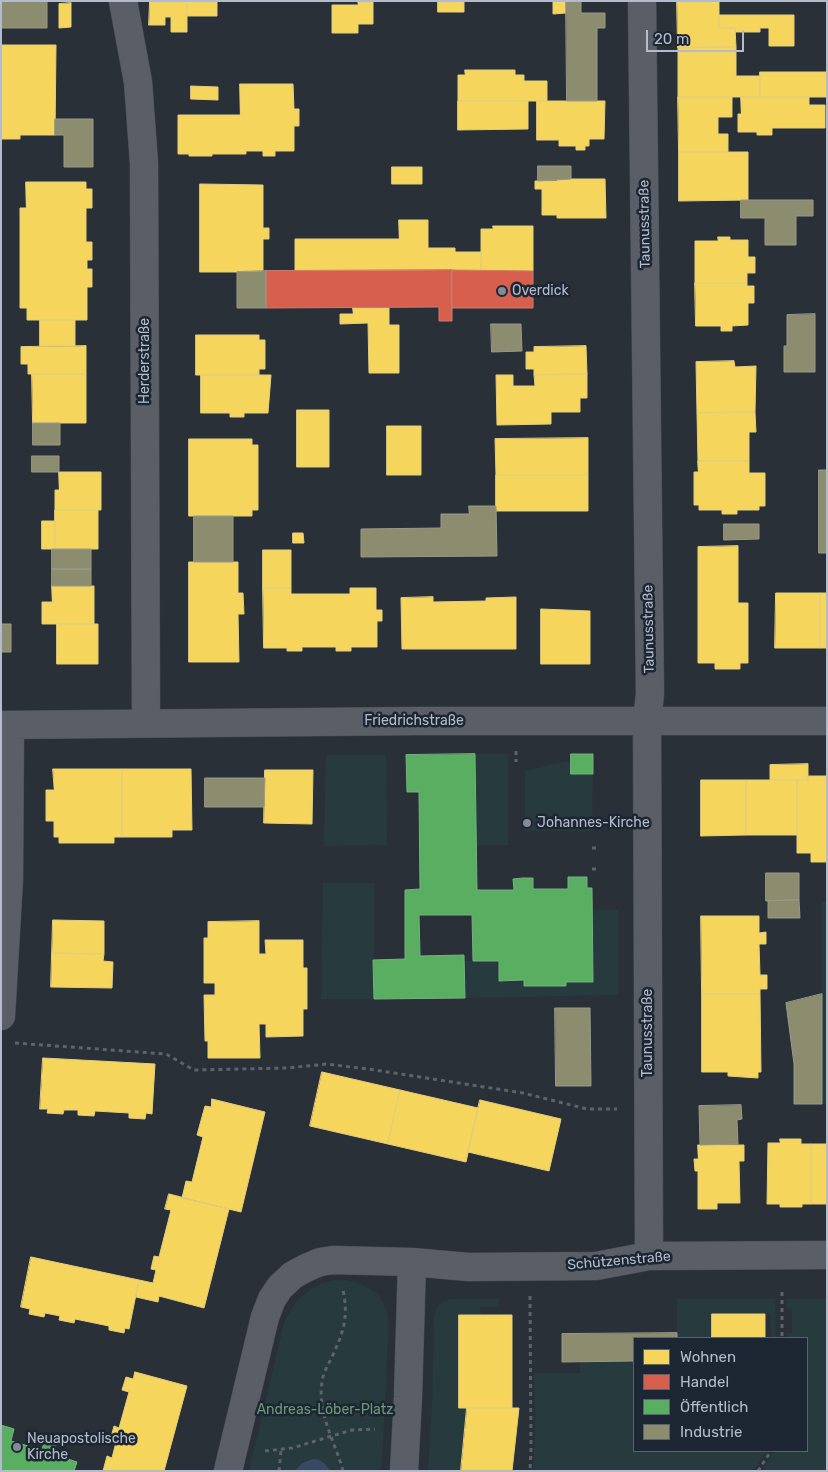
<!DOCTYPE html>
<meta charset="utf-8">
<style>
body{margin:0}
#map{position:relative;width:828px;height:1472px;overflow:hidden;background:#2a3038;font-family:Rubik,sans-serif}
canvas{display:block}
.frame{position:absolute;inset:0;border:2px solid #b4bcc9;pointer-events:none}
.legend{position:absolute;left:633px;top:1337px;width:175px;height:115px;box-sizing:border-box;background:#1d2633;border:1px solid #59626f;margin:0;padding:6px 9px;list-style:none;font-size:15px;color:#b4bcc9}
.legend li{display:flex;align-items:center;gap:10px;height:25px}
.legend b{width:25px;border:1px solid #59626f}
.scale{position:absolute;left:646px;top:30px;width:98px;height:22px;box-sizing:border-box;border:2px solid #b4bcc9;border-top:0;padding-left:6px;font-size:15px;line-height:18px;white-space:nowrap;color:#b4bcc9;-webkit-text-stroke:4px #1d2633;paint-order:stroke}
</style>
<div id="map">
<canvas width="828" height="1472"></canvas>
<div class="frame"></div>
<ul class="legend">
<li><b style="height:14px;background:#f6d55c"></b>Wohnen</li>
<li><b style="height:14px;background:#d6604d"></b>Handel</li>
<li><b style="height:14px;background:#5aae61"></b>Öffentlich</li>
<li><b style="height:14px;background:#8c8c6e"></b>Industrie</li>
</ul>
<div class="scale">20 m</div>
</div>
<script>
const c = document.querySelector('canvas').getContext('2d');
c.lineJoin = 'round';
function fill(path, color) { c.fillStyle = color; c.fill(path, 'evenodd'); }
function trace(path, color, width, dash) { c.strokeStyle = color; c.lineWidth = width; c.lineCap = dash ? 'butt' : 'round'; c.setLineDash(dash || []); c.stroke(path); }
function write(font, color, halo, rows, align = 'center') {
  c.font = font + ' Rubik,sans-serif'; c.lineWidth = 5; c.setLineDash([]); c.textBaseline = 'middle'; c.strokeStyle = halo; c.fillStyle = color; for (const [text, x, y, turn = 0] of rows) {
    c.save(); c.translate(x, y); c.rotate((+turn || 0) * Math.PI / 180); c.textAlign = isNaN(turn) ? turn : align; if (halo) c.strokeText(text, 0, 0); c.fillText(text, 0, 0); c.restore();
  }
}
fill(new Path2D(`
 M475 754H508V845H476Z
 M326 755H386L387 845 324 846Z
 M571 761V774H593L592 831H525V771L552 764Z
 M323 883H374V999H321Z
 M822 902H827V1104H822Z
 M592 910H618V995L465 998 464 961H499L500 981 524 980V986H566V982H593Z
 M340 1280C361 1281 382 1290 387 1313 390 1327 387 1344 387 1359 385 1396 384 1433 381 1471H249L284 1323C295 1299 312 1282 340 1280Z
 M451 1299H499V1307H480L481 1315H459V1408H467L461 1471H428L432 1405 434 1316C437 1305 440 1302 451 1299Z
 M677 1299H775L776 1338H771L770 1314 712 1315V1338H677Z
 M787 1299H827V1471H762L774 1451H807V1338H787V1333H792V1309L787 1308Z
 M580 1361H634V1451H767L756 1468 749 1471H533L535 1429 534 1373H580Z`), '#273a3e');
fill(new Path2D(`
 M313 1459C321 1459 326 1464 330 1471H294L303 1463Z`), '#384963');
const homes = new Path2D(`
 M150 1H187V32H171V17H165V25H149Z
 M187 1H217V16H187Z
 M358 1H373V24H358V33H332V5H358Z
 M438 1H464V12H438Z
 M549 1H566V13L553 14V2Z
 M677 1H719V28H735L736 47 678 48Z
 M71 3V27L59 28V4Z
 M719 15H794V46H769V28H760V32H735V28H719Z
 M1 45H56L55 135H20V139H1Z
 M736 47V76H760V97H678V48Z
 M465 70H515V75H524V81H547V101H458V75H465Z
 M760 72H827V97H760Z
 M240 84H293L294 109H299V126H294V151H275V156H263V151H246V154H212V156H189V154H178V115H240Z
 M191 86 218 87V100L191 99Z
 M678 97H732V117H718V134H728V152H679Z
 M741 97H809V105H825V128H772V135H757V132H738V114H741Z
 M458 101H528V129L458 130Z
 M537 101H605L604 139H589V146H585V150H576V146H559V140H537Z
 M679 152H748V200L679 201Z
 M392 167H422V184H392Z
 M557 179H605L606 218H557V215H542V189H535V181H557Z
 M26 182H86V189H92V208H86V242H92V260H87V269H92V287H87V320H27V308H20V208H26Z
 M200 184 263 185V228H269V239H263V272H200Z
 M399 220H428V248H455V252H481V271H295V239H399Z
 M493 226H533V271H481V229H493Z
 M718 237H730V240H748V257H755V273H747V283H695V241H718Z
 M695 283H747V286H754V303H748V325L732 326V331H721V326H696Z
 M353 308H389V325H399V373H369L368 323 340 324V314H353Z
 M40 320H75V346H40Z
 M196 335H259V340H265V369H259V375H196Z
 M86 346V374H28V364H21V347Z
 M586 346 587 374 534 375V369H526V352H534V347Z
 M734 361 735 367 756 366 755 412 697 413 696 362Z
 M32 374H86V423H33Z
 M587 374V398H580V412H551V424L497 425 496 375H513V386H535L534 375Z
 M201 375H271L268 413H244V417H230V413H201Z
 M297 410H329V467H297Z
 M755 412 756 432H749V461H698L697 413Z
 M387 426H421V475H387Z
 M588 438V475H496L495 439Z
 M189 439H252V445H258V510H252V516H189Z
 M698 461H749V473H765V506H759V510H737V514H722V510H699V505H694V472H698Z
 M59 472H101V510H55V490H59Z
 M496 475H588V511H496Z
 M55 510H98V549H55Z
 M42 521H55V549H42Z
 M293 533H303L304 543H293Z
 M738 546V603H748V663H740V669H715V663H698V547Z
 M263 550H291V588H263Z
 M189 562H238V593H243L244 614H238L239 662H189Z
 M52 586H94V624H42V602H52Z
 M263 588H291V594H350V588H376V610H382V621H377V647H351V651H336V647H302V651H287V648H264Z
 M776 593H820V648H775Z
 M820 593H827V648H820Z
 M433 597V602L486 601V598L516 597V649H402L401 598Z
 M541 609 590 611V664H541Z
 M57 624H98V664H57Z
 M808 764V780H770V765Z
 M53 769H122V837H114V843H59V837H54V821H46V790H54Z
 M122 769H191L192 830H172V837H122Z
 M265 770H313L312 824 264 823Z
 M808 776H827V862H811V853H797V780H808Z
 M701 780H746V835L701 836Z
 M746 780H797V835H746Z
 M701 916H759V933L766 932V944H759L760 975H767V989H760V994H702Z
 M53 920 104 921V954L52 953Z
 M259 921V954H266L265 940H303V968H307V1009H303V1036L266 1037V1024H259L260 1058H208V1041H205L204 995H215V983H204V938H208V922Z
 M52 953 104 954 103 961 113 962 112 988 51 987Z
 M702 994H760L761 1072H758V1078L728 1076V1072H702Z
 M43 1058 155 1064 152 1114 146 1113 145 1119 129 1118V1113L95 1111 94 1116 78 1115V1110H64L63 1114 47 1113 48 1109H40Z
 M322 1072 400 1090 388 1144 310 1126Z
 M400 1090 478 1108 466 1162 388 1144Z
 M212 1099 265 1112 241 1212 182 1198 186 1181 192 1182 203 1137 197 1135 205 1106 211 1107Z
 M480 1100 561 1119 549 1171 468 1152Z
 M780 1139H801V1144H811V1204H802V1207H780V1204H767L768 1143H780Z
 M811 1144H827V1204H811Z
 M698 1145H744V1161H739L740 1203H717V1209H698V1171H695L694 1159H698Z
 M169 1194 229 1209 204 1308 159 1296 158 1302 136 1297 139 1280 153 1283 156 1270 151 1269 154 1256 159 1257 171 1210 165 1209Z
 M31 1257 139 1280 129 1329 125 1328 124 1333 109 1330V1326L75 1319 74 1323 59 1320 60 1316 45 1313 44 1317 29 1314 30 1309 21 1307Z
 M712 1314H765V1338H712Z
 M459 1315H512V1408H459Z
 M135 1372 187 1386 164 1471H103L107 1456 112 1458 116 1442 110 1441 114 1426 119 1428 129 1392 122 1390 126 1377 133 1379Z
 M467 1408H519L512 1471H461Z`);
fill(homes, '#f6d55c');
trace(homes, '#e2ce7d', 1);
const shops = new Path2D(`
 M452 270V321H439V307L266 308V271Z
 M452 270 533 271V308H452Z`);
fill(shops, '#d6604d');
trace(shops, '#cc7c72', 1);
const public = new Path2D(`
 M475 754 477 890H514L513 879 523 878H533V889H568V877H587V888H592L593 982H566V986H524V980L499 981V961H473L472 915H419L420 956 464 955 465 998 374 999 373 960 405 959V890L420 889 419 792H407L406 755Z
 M571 754H593V774H571Z
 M1 1425 14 1429 11 1441 42 1450 44 1441 56 1445 53 1454 77 1462 74 1471H1Z`);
fill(public, '#5aae61');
trace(public, '#75b280', 1);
const industry = new Path2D(`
 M1 1H47V28H1Z
 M566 1H581V13H605V28H597V101H567Z
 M55 119H93V167H64V135H55Z
 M538 166H571V179L538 181Z
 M741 200H813V216H796V245H765V218H741Z
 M266 271V308H237V272Z
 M815 314V372H784V346H787V315Z
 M491 324H521L522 351 492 352Z
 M33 423H60V445H33Z
 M32 456H59V472H32Z
 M819 470H827V553H819Z
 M469 506H496L497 556 361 557V529L441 528V514H469Z
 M194 516H233V562H194Z
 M724 524H759V539L724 540Z
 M52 549H91V569H52Z
 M52 569H91V586H52Z
 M1 624H11V652H1Z
 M205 778H265L264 807H205Z
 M766 873H799V900L766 901Z
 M799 900 800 918H768V901Z
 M822 994V1104H794V1064L786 1003Z
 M555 1008H590L591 1086H556Z
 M741 1105 742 1119 737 1120 738 1144 700 1145 699 1106Z
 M677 1333V1338H634V1361L562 1362V1334Z`);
fill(industry, '#8c8c6e');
trace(industry, '#989a89', 1);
const minor = new Path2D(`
 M123 1 138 82 144 163 146 722
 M642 1 650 694 647 721 649 1256
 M1 725 419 721H827
 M1 1016 9 879 10 725
 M228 1471 265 1317 272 1299 280 1287 293 1275 306 1268 320 1262 333 1260 412 1262 468 1267 596 1266 649 1256 827 1255
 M404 1471 408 1397 412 1262`);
trace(minor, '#484c53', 29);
trace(new Path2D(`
 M516 751V762
 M592 848H599
 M592 869H599
 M15 1043 166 1054 194 1070 287 1068 327 1064 375 1070 523 1093 587 1109H617
 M782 1292V1338
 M530 1296 531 1449 530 1471
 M265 1451 292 1448 352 1430 375 1429
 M279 1471 281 1450
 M343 1471C335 1441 317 1414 322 1382 323 1373 328 1365 332 1357 343 1333 349 1317 343 1290
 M758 1471 771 1451`), '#5d636a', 3, [4, 4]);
trace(minor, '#5a5e66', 28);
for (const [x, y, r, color] of [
 [502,291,5,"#848b96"],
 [527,823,5,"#848b96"],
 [17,1447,5,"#848b96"]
]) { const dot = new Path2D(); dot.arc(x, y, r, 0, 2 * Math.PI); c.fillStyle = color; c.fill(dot); trace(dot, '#1d2633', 2); }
write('14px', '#b4bcc9', '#1d2633', [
 ["Taunusstraße",645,224,-91],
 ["Herderstraße",145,361,-90],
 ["Taunusstraße",649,629,-91],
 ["Friedrichstraße",414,721],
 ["Taunusstraße",648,1033,-90],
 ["Schützenstraße",619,1261,-5]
]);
write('14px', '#b4bcc9', '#1d2633', [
 ["Overdick",512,291],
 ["Johannes-Kirche",537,823],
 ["Neuapostolische",27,1439],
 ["Kirche",27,1455]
], 'left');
write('14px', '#6b9a76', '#1d2633', [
 ["Andreas-Löber-Platz",325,1410]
]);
</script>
